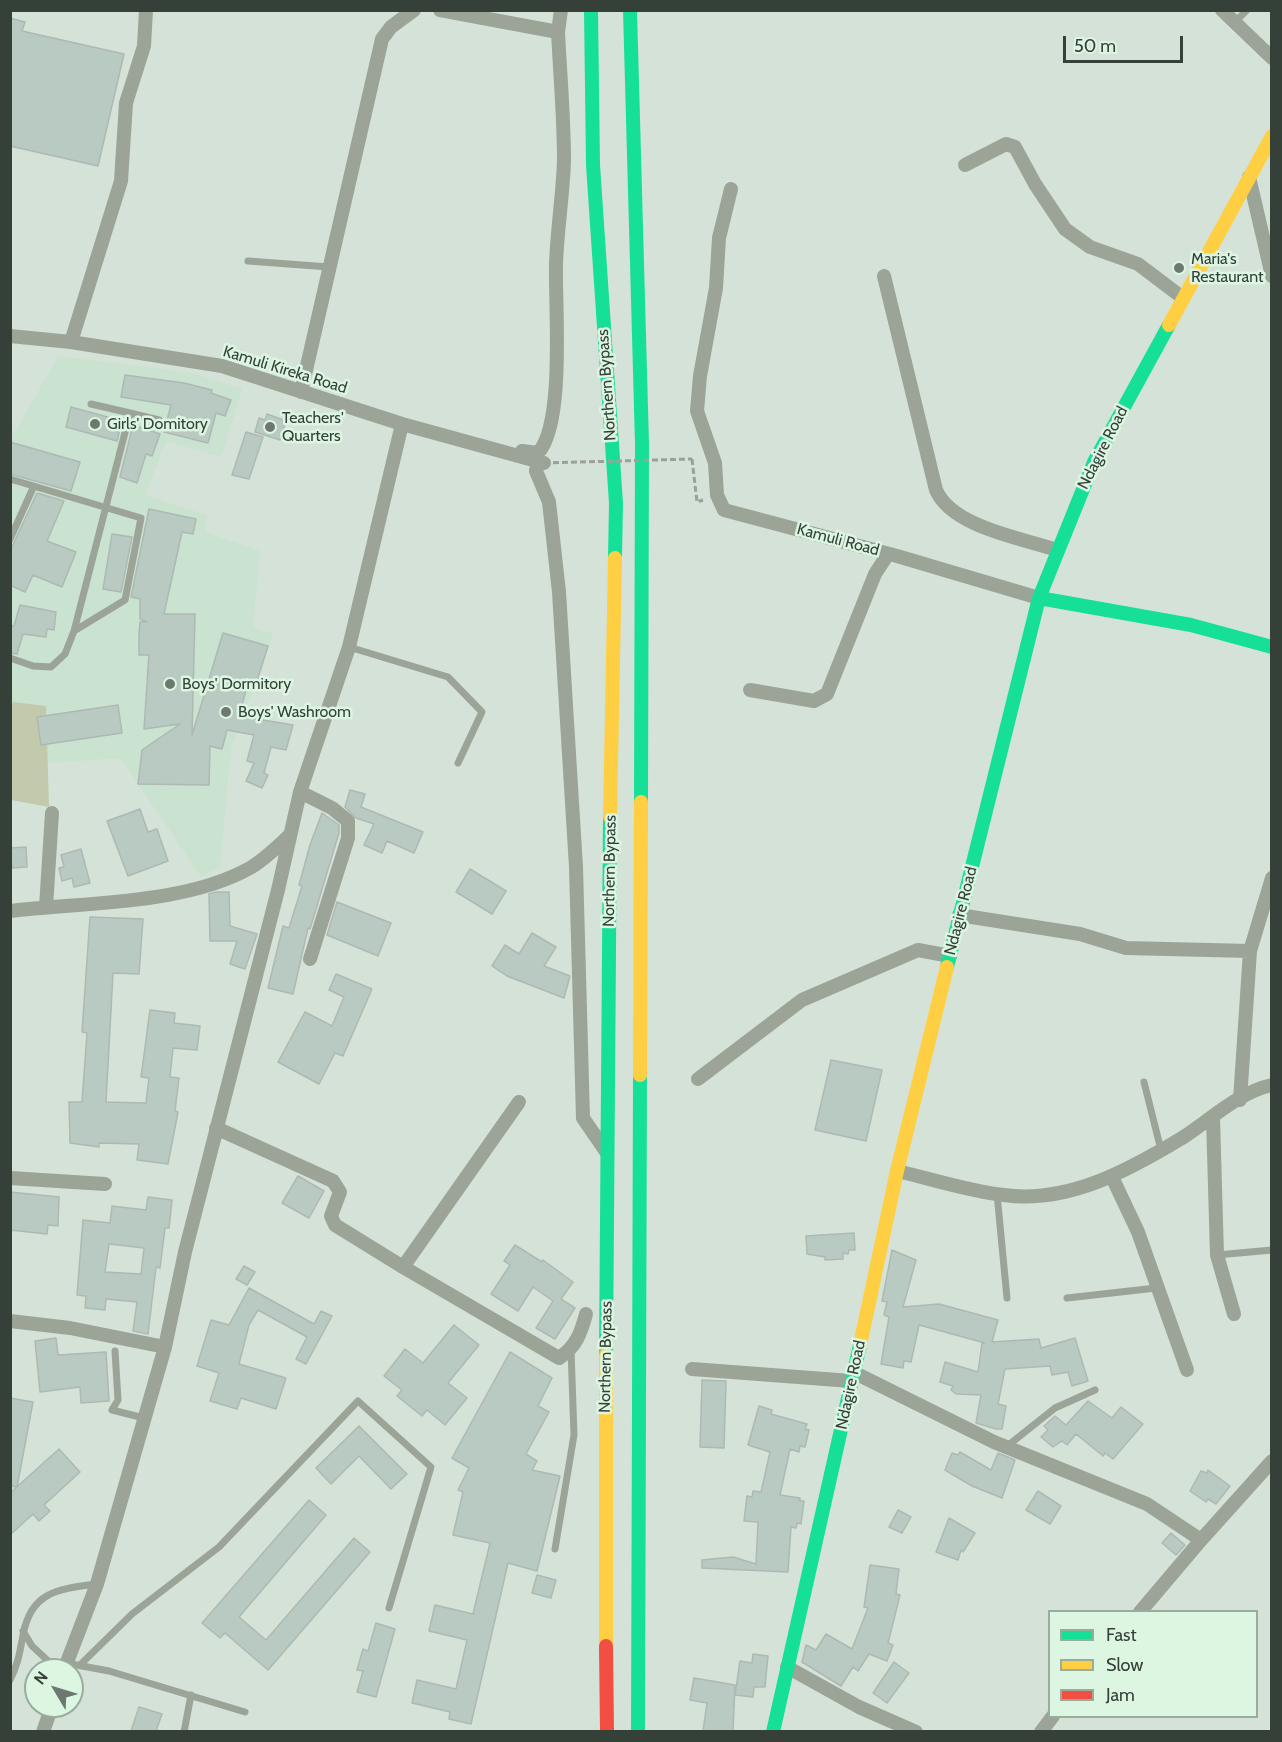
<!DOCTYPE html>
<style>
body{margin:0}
#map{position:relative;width:1282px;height:1742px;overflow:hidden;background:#d5e2d8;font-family:Cabin,sans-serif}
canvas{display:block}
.frame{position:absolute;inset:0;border:12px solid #354038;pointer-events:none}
.legend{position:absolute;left:1048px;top:1610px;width:210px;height:108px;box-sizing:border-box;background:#dcf6e2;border:2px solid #99ad9e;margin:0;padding:8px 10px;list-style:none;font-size:18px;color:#354038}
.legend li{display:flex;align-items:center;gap:12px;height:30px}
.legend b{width:30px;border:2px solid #99ad9e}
.north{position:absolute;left:24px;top:1658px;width:60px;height:60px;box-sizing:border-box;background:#dcf6e2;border:2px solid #99ad9e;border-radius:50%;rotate:308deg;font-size:16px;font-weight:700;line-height:24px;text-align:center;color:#354038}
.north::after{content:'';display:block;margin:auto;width:21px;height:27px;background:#6d7970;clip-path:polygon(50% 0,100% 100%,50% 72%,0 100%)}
.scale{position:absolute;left:1063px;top:36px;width:120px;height:27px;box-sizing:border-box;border:3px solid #354038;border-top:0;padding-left:8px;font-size:18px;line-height:21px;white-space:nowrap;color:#354038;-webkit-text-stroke:4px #dcf6e2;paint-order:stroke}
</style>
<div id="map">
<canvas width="1282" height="1742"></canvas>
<div class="frame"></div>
<ul class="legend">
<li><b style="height:8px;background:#16e098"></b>Fast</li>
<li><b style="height:8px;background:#ffcf43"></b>Slow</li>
<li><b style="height:8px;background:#f24e42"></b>Jam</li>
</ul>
<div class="north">N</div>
<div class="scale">50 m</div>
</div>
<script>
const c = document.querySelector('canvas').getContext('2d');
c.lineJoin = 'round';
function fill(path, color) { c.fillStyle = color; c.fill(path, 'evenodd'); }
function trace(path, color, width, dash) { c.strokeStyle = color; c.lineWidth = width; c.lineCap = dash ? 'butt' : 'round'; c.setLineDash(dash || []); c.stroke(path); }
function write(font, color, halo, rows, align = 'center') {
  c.font = font + ' Cabin,sans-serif'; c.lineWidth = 5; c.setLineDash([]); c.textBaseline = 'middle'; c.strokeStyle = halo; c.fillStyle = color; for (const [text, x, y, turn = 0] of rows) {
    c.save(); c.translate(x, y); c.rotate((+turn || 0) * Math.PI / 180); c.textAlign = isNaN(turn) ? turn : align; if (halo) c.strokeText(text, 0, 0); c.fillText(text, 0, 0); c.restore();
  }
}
fill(new Path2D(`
 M58 356 192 373 242 389 221 457 166 441 145 495 207 515 205 532 260 551 253 625 259 631 273 632 257 683 242 714 231 749 220 867 201 877 121 758 47 763 11 800 10 431H16Z`), '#cae2d0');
fill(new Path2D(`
 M13 702 46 706 49 807 11 800 10 712Z`), '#c2caab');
const building = new Path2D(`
 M10 18 25 22 22 31 124 54 98 166 10 146Z
 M125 375 184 383 212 390 211 393 231 400 225 416 216 413 208 443 164 432 171 405 121 397Z
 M71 407 122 421 117 441 66 427Z
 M267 414 286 421 280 440 255 432 259 418 265 420Z
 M133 425 160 434 152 456 146 454 137 483 120 477Z
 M246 432 263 437 249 479 232 475Z
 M10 442 80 462 71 491 10 474Z
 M37 493 64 501 47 541 76 552 62 587 33 575 25 592 10 585V551Z
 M149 509 196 519 193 534 182 532 164 614H195L192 735 223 633 268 646 257 681 249 679 239 716 293 725 286 750 271 747 264 773 268 775 262 788 246 781 254 763 247 761 254 735 227 730 222 749 210 746 209 785 138 784 142 750 180 724 144 729 149 655H139V634L140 622H147L140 619V599L131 597Z
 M112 534 132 537 121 592 103 589Z
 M20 605 56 612 54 630 47 629 46 637 23 634 17 654 10 653V625L14 626Z
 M118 705 122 733 41 745 37 717Z
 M350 790 365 794 361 807 423 832 414 853 387 841 382 853 364 845 374 824 356 818 345 807Z
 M140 809 148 832 157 829 168 861 128 876 107 821Z
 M322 813 339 825V833L310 929 308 928 293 994 268 988 283 926 289 928 302 886 299 885 310 845Z
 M26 847 27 867 12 868 10 848Z
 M81 849 90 883 74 887 72 878 62 881 59 868 64 867 61 855Z
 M470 869 506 891 492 914 456 892Z
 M216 892H229L230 926 257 934 245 969 230 964 237 941H210L209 894Z
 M337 902 391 923 378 956 327 935Z
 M90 917 143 919 139 974 113 973 106 1102 146 1103 149 1078 141 1077 150 1010 175 1013 174 1023 200 1026 197 1050 173 1048 170 1077 179 1078 175 1111 178 1112 168 1164 137 1160 139 1144 99 1143V1147L70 1143 69 1102H82L87 1033 82 1032Z
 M532 933 556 947 544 966 570 976 564 998 507 976 492 966 505 945 519 954Z
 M336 974 372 989 343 1056 335 1053 319 1084 278 1062 305 1012 332 1026 344 997 329 990Z
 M831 1060 882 1070 866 1141 815 1130Z
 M298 1176 324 1191 309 1218 282 1203Z
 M10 1192 59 1197 58 1226 48 1225 47 1234 10 1230Z
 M148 1197 172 1200 169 1228H165L160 1268 156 1267 148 1334 133 1331 137 1302 106 1299 105 1310 85 1308 86 1296 77 1295 83 1220 110 1223 112 1206 146 1210ZM109 1244 144 1248 141 1274 105 1272Z
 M854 1233 855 1250H849L848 1254 843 1253V1259L825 1260V1257L807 1254 806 1236Z
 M515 1245 542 1262 543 1260 573 1282 561 1299 575 1308 555 1339 536 1328 553 1301 533 1287 518 1311 491 1294 510 1265 504 1261Z
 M892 1250 916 1260 903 1307 939 1304 998 1320 992 1342 1039 1339 1041 1348 1075 1338 1088 1381 1072 1386 1068 1372 1052 1375 1050 1366 1005 1369 998 1404 1006 1406 1002 1429H996L976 1423 981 1395 956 1394 951 1390 953 1386 940 1382 945 1362 978 1372 982 1343H985L919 1325 911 1362 904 1361 903 1368 881 1364 889 1317 884 1315 887 1302 882 1301Z
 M244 1266 255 1272 247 1285 236 1279Z
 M249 1288 314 1324 321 1311 332 1316 306 1364 296 1359 307 1337 258 1310 249 1325 239 1364 286 1378 276 1409 241 1398 237 1409 210 1401 219 1373 197 1366 211 1320 229 1325Z
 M454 1325 479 1345 448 1383 467 1398 445 1425 427 1410 422 1416 397 1396 402 1390 384 1376 405 1349 423 1363Z
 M56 1338 58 1355 106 1352 109 1401 81 1403 80 1387 40 1392 35 1341Z
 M510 1352 552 1378 538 1406 549 1412 526 1454 537 1461 532 1470 560 1476 537 1571 508 1563 471 1724 449 1719 450 1712 412 1703 417 1680 456 1689 467 1640 429 1631 435 1605 473 1614 490 1543 453 1535 463 1492 458 1490 469 1468 452 1458Z
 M702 1380 726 1381 724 1448 700 1447Z
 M10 1398 33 1402 17 1487 10 1486Z
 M1088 1401 1112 1418 1121 1407 1143 1424 1113 1459 1105 1453 1103 1456 1076 1434 1067 1445 1062 1441 1053 1447 1041 1437 1048 1430 1044 1426 1055 1416 1066 1425Z
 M759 1406 772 1410 771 1414 807 1424 805 1429 809 1430 805 1447 800 1446 799 1452 790 1449 780 1495 800 1498V1501H804L801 1524 797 1523 796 1528 791 1527 788 1572 702 1568V1560L733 1557 756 1564 758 1522 744 1521 747 1496 752 1497 753 1491 761 1492 770 1452 748 1445Z
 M359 1426 407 1474 391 1489 359 1456 331 1484 316 1468Z
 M59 1449 80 1472 44 1505 50 1511 39 1521 33 1514 10 1535V1493Z
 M960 1452 991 1470 998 1453 1015 1460 1002 1498 972 1486 945 1470 952 1453 958 1455Z
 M1208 1470 1230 1486 1216 1504 1208 1499 1206 1502 1190 1491 1201 1471 1207 1473Z
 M1038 1491 1061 1506 1050 1524 1026 1510Z
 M309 1500 326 1515 239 1617 266 1640 354 1538 370 1552 268 1670 225 1633 220 1638 202 1623Z
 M898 1510 911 1517 902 1533 889 1527Z
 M949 1518 975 1533 963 1552 961 1550 958 1560 936 1552Z
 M1171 1533 1185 1545 1176 1555 1162 1543Z
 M870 1565 899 1569 896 1594 900 1595 888 1643 893 1645 887 1661 869 1654 858 1671 853 1667 841 1686 802 1662 806 1645 816 1650 826 1634 852 1649 868 1608 864 1607Z
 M537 1575 556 1580 551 1598 532 1593Z
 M376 1623 395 1629 376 1697 357 1692 363 1671 357 1670 363 1649 368 1651Z
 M753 1654 768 1656 765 1687H754L753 1697 735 1695 740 1661 752 1663Z
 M894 1662 909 1673 887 1703 873 1693Z
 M694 1678 735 1685 733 1731H703L707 1703 690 1700Z
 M139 1707 162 1714 156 1731H131Z`);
fill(building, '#b9cac2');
trace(building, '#adb9b2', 1.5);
trace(new Path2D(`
 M692 459 697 502 703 500`), '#9aa198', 3, [6, 3]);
trace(new Path2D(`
 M1235 22 1247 10
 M248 261 329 267
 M91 404 130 413
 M10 479 141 518 125 600 74 631 65 654 51 667 33 666 10 658
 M10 539 33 488
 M74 631 130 413 159 420
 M349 647 448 677 482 712 458 763
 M1144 1082 1161 1150
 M997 1194 1007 1298
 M1217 1255 1272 1250
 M1067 1298 1156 1288
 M115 1351 118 1400 112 1410 144 1418
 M1006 1447 1055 1408 1095 1390
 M555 1549 574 1435 571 1350
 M23 1631 32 1646 58 1670
 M66 1663 109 1671 245 1712
 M81 1664 132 1614 219 1547 358 1401 431 1467 389 1608
 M10 1680C18 1665 20 1651 23 1635 31 1591 59 1589 97 1584
 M184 1732 191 1695`), '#9ba497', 7);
trace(new Path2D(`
 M440 10 558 32 561 10
 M1222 10 1272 58
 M965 165 1006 144 1015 147 1035 184 1065 229 1090 247 1138 264 1183 298
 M1249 177 1272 276
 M731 189 719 238 716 288 700 376 697 411 715 463 717 495 724 510 897 556 1039 598
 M884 276 936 490C952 527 1021 538 1057 550
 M10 336 71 342 222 366 402 424 544 463
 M71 342 121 181 126 103 144 46 146 10
 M301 392 382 39 391 27 414 10
 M522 451 538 453C565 424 555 307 556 265 557 230 563 195 564 160 564 117 560 74 558 32
 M538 462 536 471 549 502 559 592 576 867 583 1118 607 1153
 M750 690 814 701 827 694 875 574 888 554
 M300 792 332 808 348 821V838L310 959
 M46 907 52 813
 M10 911C85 902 184 905 250 868 264 860 277 847 289 836
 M959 915 1080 934 1126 948 1250 951 1272 878
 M698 1079 802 1000 918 950 950 956
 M1240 1100 1250 951
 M1213 1118 1217 1255 1234 1314
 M216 1128 333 1181 340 1192 331 1216 335 1225 403 1267 519 1102
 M897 1171C932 1179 968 1191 1004 1195 1068 1204 1129 1170 1182 1138 1210 1120 1239 1092 1272 1085
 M1112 1177 1138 1232 1187 1370
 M10 1178 105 1184
 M403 1267 559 1358C576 1347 581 1333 586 1314
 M10 1321 70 1328 165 1347
 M692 1369 851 1381
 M853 1372 994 1442 1147 1504 1201 1540 1272 1461
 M1140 1612 1201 1540
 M787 1667 859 1707 916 1732
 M64 1670 97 1584 165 1347 185 1252 278 890 300 792 349 647 402 424
 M43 1732 52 1706
 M1041 1732 1053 1716`), '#9ba497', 14);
trace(new Path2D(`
 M591 10 593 165 616 503 615 558
 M630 10 642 444 641 802
 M1039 598 1191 625 1272 647
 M947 967 1039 598 1094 462 1169 325
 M606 1355 610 817
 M638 1732 640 1075
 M773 1732 860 1345`), '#16e098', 14);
trace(new Path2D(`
 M1169 325 1272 136
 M610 817 615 558
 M640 1075 641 802
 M860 1345 897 1171 947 967
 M606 1355V1646`), '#ffcf43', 14);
trace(new Path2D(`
 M606 1646 607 1732`), '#f24e42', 14);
trace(new Path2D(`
 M544 463 692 459`), '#9aa198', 3, [6, 3]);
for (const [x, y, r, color] of [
 [1179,268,6,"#6d7970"],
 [95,424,6,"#6d7970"],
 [270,427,6,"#6d7970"],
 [170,684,6,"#6d7970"],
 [226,712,6,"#6d7970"]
]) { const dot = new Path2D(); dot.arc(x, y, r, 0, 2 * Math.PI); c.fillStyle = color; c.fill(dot); trace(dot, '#dcf6e2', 2); }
write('16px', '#354038', '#dcf6e2', [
 ["Maria's",1191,259],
 ["Restaurant",1191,277],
 ["Teachers'",282,418],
 ["Quarters",282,436],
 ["Girls' Domitory",107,424],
 ["Boys' Dormitory",182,684],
 ["Boys' Washroom",238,712]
], 'left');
write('16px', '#354038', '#dcf6e2', [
 ["Kamuli Kireka Road",285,370,17],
 ["Northern Bypass",607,385,-94],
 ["Ndagire Road",1103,448,-63],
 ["Kamuli Road",838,540,15],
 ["Northern Bypass",610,871,-89],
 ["Ndagire Road",961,911,-76],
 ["Northern Bypass",606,1357,-89],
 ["Ndagire Road",851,1385,-78]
]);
</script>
